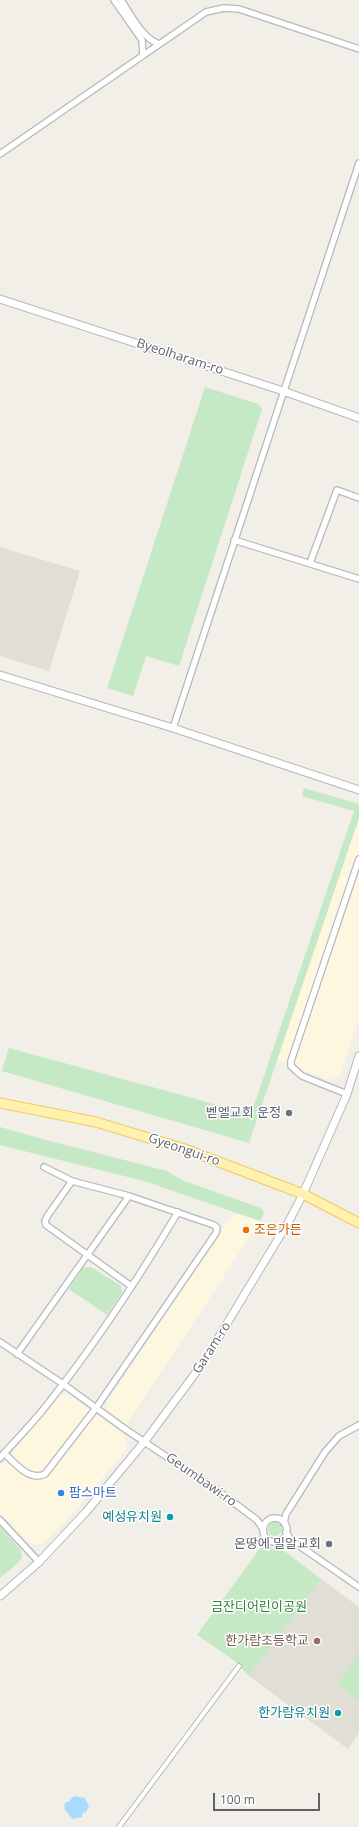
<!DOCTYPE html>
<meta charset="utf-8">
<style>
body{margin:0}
#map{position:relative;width:359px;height:1827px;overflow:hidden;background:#f1efe8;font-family:"Open Sans",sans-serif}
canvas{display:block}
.scale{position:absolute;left:213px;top:1793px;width:107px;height:18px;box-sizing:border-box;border:2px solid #5f6368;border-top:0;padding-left:5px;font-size:12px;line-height:14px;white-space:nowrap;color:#5f6368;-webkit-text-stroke:3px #fff;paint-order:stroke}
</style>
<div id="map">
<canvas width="359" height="1827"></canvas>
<div class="scale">100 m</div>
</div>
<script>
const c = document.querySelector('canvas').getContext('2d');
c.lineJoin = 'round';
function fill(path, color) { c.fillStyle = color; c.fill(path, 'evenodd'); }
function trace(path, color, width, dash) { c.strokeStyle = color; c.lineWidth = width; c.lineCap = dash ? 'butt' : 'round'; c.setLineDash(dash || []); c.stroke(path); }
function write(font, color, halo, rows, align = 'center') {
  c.font = font + ' "Open Sans","Noto Sans KR",sans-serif'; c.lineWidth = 3; c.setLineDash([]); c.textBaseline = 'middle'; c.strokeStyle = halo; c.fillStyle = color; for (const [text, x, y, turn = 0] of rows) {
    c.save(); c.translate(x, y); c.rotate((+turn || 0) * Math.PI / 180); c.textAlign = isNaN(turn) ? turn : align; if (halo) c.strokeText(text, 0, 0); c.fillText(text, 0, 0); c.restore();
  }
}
fill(new Path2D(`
 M359 818V1018L341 1075 330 1080 277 1060Z
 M234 1213 260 1221 127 1424 107 1410V1402Z
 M65 1394 70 1396 123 1434 126 1441V1449L84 1501 43 1544 36 1545 29 1543 0 1513V1467L58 1398Z`), '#fef7e0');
fill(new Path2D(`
 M0 547 80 571 49 671 0 656Z
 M321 1579 359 1607V1733L348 1749 249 1676Z`), '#e1ded6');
fill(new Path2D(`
 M205 387 258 404 262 409 179 666 146 656 133 696 107 688Z
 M304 788 359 804V818L249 1143 2 1071 9 1048 251 1114 354 811 302 796Z
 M0 1127 50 1141 167 1171 184 1181 261 1208 264 1213 260 1221 144 1181 0 1145Z
 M91 1267 121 1286 122 1293 107 1315 69 1289 83 1268Z
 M268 1529a7 7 0 1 1 14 0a7 7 0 1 1-14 0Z
 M0 1527 21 1550 22 1557 18 1563 0 1578Z
 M261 1547 283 1550 321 1579 249 1676 235 1661 197 1635Z
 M359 1654V1701L337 1685Z`), '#c5e8c5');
fill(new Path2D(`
 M74 1796 85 1798 89 1806 86 1812 83 1813 82 1817 73 1819C69 1814 62 1810 65 1803L69 1801Z`), '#aadaff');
const pedestrian = new Path2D(`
 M119 1827 239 1666`);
const minor = new Path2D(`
 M114 0 142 40 143 55
 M121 0C131 15 142 38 159 44
 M0 154 206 12 224 8 239 9 359 49
 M234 540 359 579
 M310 563 337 490 359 498
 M173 728 359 163
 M347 1094 302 1076 291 1066V1061L359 859
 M72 1181 48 1215 45 1221 46 1225 131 1286
 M0 1342 63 1384 125 1429 221 1493 257 1520 263 1529
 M17 1354 129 1196
 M4 1453C15 1463 29 1482 45 1474L96 1408 216 1233 217 1228 214 1225 129 1196 72 1181 44 1167
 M0 1458C15 1441 32 1424 46 1406 95 1345 138 1279 178 1212
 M263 1530a12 12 0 1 1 24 0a12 12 0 1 1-24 0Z
 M0 1520 39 1562
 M284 1523 286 1514 325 1452 339 1436 359 1425
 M286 1532 291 1540 359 1587`);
const tertiary = new Path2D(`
 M0 299 283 391 359 418
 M0 675 173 728 359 790
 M0 1596 39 1562 86 1512 145 1441 203 1363 289 1221 303 1194 347 1094 359 1056`);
const primary = new Path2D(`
 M0 1103 96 1122 185 1149 303 1194 359 1223`);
trace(pedestrian, '#b5b8bc', 6);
trace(minor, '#b5b8bc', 8);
trace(tertiary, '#b5b8bc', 9);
trace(primary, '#f2c960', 11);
trace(pedestrian, '#fff', 4);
trace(minor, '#fff', 5.5);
trace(tertiary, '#fff', 7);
trace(primary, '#fff2af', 9);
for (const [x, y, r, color] of [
 [289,1113,4,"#6b7280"],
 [246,1230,4,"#e8710a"],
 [61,1493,4,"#3f7fe0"],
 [170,1517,4,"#0f9aa8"],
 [329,1544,4,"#6b7280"],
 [317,1641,4,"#8d6e63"],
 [338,1713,4,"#0f9aa8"]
]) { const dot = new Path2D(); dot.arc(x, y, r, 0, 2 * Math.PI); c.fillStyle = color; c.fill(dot); trace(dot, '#fff', 1.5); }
write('13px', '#5f6368', '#fff', [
 ["Byeolharam-ro",180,357,18],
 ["Gyeongui-ro",184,1150,19],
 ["Garam-ro",212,1348,-57],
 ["Geumbawi-ro",201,1480,35]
]);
write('13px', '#5b616d', '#fff', [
 ["벧엘교회 운정",281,1113],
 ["온땅에 밀알교회",321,1544]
], 'right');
write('13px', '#c56008', '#fff', [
 ["조은가든",254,1230]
], 'left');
write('13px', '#366cbe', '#fff', [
 ["팜스마트",69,1493]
], 'left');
write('13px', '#0d838f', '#fff', [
 ["예성유치원",162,1517],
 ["한가람유치원",330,1713]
], 'right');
write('13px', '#348238', '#fff', [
 ["금잔디어린이공원",259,1607]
]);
write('13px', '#785e54', '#fff', [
 ["한가람초등학교",309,1641]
], 'right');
</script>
